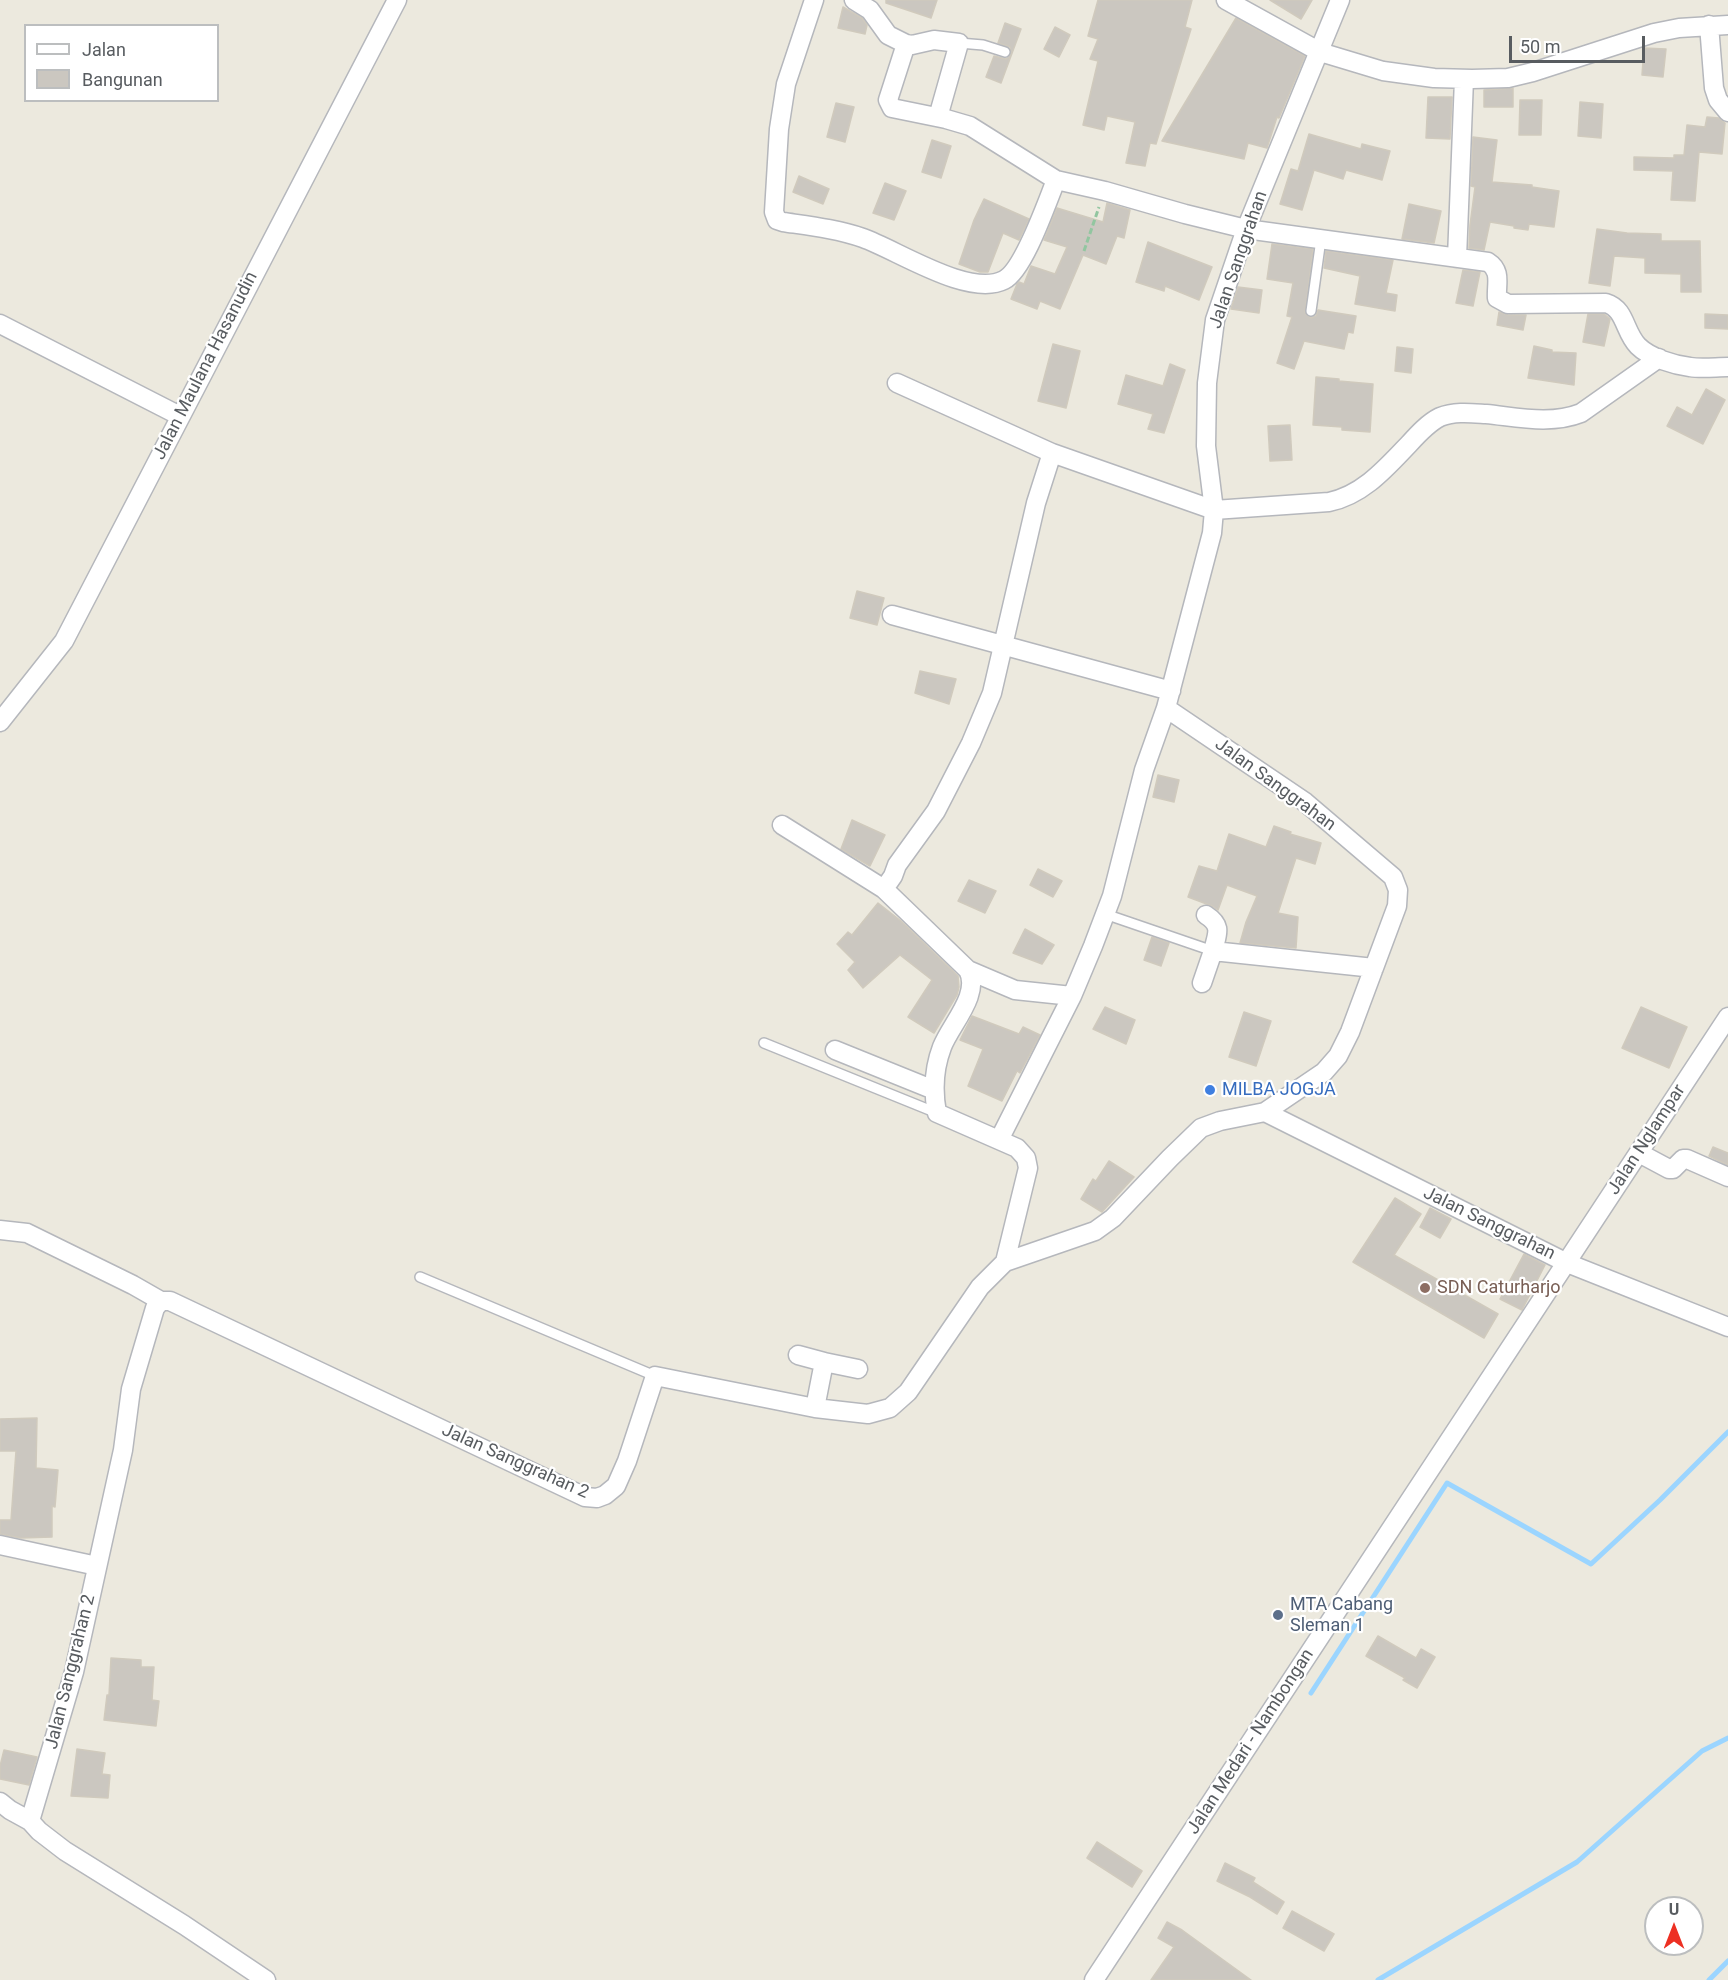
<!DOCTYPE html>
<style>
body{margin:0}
#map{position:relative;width:1728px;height:1980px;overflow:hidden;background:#ece9de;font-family:Roboto,sans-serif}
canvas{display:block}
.legend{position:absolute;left:24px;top:24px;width:195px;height:78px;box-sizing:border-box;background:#fff;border:2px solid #bcbebf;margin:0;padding:8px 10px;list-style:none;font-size:18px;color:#585c60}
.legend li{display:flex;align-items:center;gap:12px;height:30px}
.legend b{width:30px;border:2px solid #bcbebf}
.north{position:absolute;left:1644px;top:1896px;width:60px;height:60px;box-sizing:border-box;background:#fff;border:2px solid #bcbebf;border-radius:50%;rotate:0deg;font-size:16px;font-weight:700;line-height:24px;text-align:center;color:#585c60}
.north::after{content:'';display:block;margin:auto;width:21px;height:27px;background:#ed3023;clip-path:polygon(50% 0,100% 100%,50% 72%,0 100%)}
.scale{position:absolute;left:1509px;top:36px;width:136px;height:27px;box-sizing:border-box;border:3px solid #585c60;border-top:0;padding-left:8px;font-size:18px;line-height:21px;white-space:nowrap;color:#585c60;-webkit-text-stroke:4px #fff;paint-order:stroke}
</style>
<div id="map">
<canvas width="1728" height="1980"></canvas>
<ul class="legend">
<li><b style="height:8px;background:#fff"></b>Jalan</li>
<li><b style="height:16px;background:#cbc7c0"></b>Bangunan</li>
</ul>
<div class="north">U</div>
<div class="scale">50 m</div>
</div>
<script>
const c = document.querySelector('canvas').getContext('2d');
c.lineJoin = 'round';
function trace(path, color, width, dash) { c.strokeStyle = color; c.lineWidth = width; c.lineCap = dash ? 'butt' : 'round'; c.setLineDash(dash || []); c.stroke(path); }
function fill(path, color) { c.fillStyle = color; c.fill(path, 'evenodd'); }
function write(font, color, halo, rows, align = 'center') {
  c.font = font + ' Roboto,sans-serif'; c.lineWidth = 4.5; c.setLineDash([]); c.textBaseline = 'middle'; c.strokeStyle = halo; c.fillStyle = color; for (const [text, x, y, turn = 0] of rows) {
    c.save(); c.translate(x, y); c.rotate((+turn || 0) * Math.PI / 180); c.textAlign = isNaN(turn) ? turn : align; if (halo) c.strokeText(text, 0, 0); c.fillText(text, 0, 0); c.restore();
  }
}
trace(new Path2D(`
 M1311 1693 1447 1483 1591 1564 1660 1500 1728 1432
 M1378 1980 1577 1862 1702 1751 1728 1738
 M1709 1980 1728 1961`), '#9bd5ff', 5);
const building = new Path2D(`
 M886 0H937L931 18 886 3Z
 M1098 0H1192L1185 27 1191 29 1156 144 1150 143 1145 166 1126 163 1135 122 1107 116 1104 130 1083 125 1098 61 1090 59 1098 39 1088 36Z
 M1270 0H1312L1301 19Z
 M843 7 862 18 867 25 865 34 838 28Z
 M1236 18 1305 56 1279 118 1277 117 1267 148 1248 143 1244 159 1162 141Z
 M1005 23 1021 29 1001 83 986 77 994 56 1006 59 1011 55 1010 47 998 43Z
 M1055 27 1070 35 1059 57 1044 49Z
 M1644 48 1666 49 1663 77 1642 75Z
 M1513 88V107H1484V90Z
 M1428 97H1452L1450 139 1426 138Z
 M1520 100H1542L1541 135H1519Z
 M1580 102 1603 104 1601 138 1578 136Z
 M836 103 854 107 845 142 827 137Z
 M1707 117 1719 118 1725 123 1722 154 1699 152 1695 201 1671 200 1673 171 1634 170V157L1674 158V155H1684L1687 125 1705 127Z
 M1309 134 1361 149 1362 144 1390 151 1382 180 1346 170 1343 179 1314 170 1302 210 1280 204 1291 169 1298 171Z
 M1473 137 1497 140 1492 182 1532 185V187L1559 191 1554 227 1529 224 1528 230 1514 228V226L1490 222 1484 250 1469 248 1470 225 1475 187 1471 186Z
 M932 140 951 146 941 178 922 172Z
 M799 176 829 189 823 204 793 192Z
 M885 183 906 191 894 220 873 213Z
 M984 199 1029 219 1019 240 1003 233 988 272H980L959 264 974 220Z
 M1107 203 1130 210 1124 238 1117 236 1106 264 1083 255 1060 309 1040 301 1037 309 1011 299 1017 284 1019 282 1024 284 1031 266 1055 274 1067 247 1044 240 1057 208 1103 222Z
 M1409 204 1441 211 1434 243 1402 239Z
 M1597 229 1627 233 1661 234V241H1700L1701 292H1681V274L1645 273V258L1614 256 1610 286 1589 283Z
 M1148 242 1212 267 1199 300 1165 286 1164 291 1136 282Z
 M1272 244 1313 249 1305 313 1311 318 1316 316 1318 310 1356 316 1353 333 1348 332 1344 349 1304 341 1294 369 1277 363 1292 317 1287 316 1293 283 1267 279Z
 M1326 251 1393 260 1386 293 1397 295 1395 311 1355 304 1360 276 1324 268Z
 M1463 270 1480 272 1473 306 1456 303Z
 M1238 287 1262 290 1259 313 1231 309Z
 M1499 312 1508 315H1526L1523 330 1497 325Z
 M1588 314H1604L1610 319 1604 346 1583 342Z
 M1705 314 1728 315V329L1705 328Z
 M1053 344 1080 351 1066 408 1038 401Z
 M1534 346 1552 350V352L1576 353 1574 385 1528 378Z
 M1397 347 1413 349 1411 373 1395 371Z
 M1170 364 1185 370 1164 433 1148 429 1153 414 1118 404 1126 375 1163 386Z
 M1316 377 1339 379V381L1373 384 1370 432 1342 430V427L1313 425Z
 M1706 389 1725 400 1703 444 1667 426 1677 407 1692 415Z
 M1290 425 1292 460 1270 461 1268 426Z
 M857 591 884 598 877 625 850 618Z
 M920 671 956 679 949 704 915 693Z
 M1158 775 1179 780 1174 802 1153 797Z
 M852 820 885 835 870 866 841 849Z
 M1274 826 1291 832 1290 834 1321 843 1315 864 1296 858 1278 913 1298 917 1296 948 1240 943 1246 922 1257 896 1227 885 1218 910 1212 906 1188 897 1199 866 1217 871 1229 834 1266 847Z
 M1038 869 1062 881 1053 897 1030 885Z
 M969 880 996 891 985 913 958 901Z
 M878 903 901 921 958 976 959 987 957 995 934 1033 908 1017 932 980 900 955 863 988 848 970 855 962 837 944 848 932 852 935Z
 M1025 929 1054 945 1042 964 1013 953Z
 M1152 937 1169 943 1161 966 1144 960Z
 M1105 1007 1135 1020 1126 1044 1093 1029Z
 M1641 1007 1687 1027 1669 1068 1622 1048Z
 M1244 1012 1271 1021 1256 1066 1229 1057Z
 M972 1016 1019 1034 1023 1027 1040 1035 1020 1073 1017 1071 1002 1101 968 1086 983 1049 960 1040Z
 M1713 1147 1728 1153V1165L1709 1156Z
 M1109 1161 1134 1177 1102 1212 1081 1199 1093 1179 1096 1181Z
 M1395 1198 1421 1214 1394 1255 1498 1314 1484 1338 1353 1262Z
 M1430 1208 1451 1219 1440 1238 1420 1227Z
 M1524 1254 1545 1265 1522 1310 1500 1299Z
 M37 1418 36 1468 58 1470 55 1507 52 1506V1537L21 1538 0 1534V1520H11L16 1451H0V1419Z
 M1378 1636 1416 1658 1421 1649 1435 1657 1417 1688 1403 1680 1405 1678 1366 1656Z
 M111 1658 141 1660V1667H154L152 1700 159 1701 156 1726 104 1720 107 1695H109Z
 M77 1749 105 1753 102 1774 110 1775 108 1798 71 1796Z
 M4 1750 37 1757 29 1785 0 1779V1766Z
 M1097 1842 1142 1871 1132 1887 1087 1858Z
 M1225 1863 1255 1878 1253 1882 1284 1902 1277 1914 1250 1897 1217 1881Z
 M1292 1911 1334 1934 1324 1951 1283 1928Z
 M1167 1922 1182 1930 1251 1980H1151L1174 1947 1158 1938Z`);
fill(building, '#cbc7c0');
trace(building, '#d0cabd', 1.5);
const service = new Path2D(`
 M959 43 983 45 1005 52
 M1311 311 1321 239
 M1105 914 1213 951
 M764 1043 937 1113
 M420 1277 655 1376`);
const minor = new Path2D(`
 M814 0 786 84 779 129 774 212 777 220 783 222C810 226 837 229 863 238 897 250 969 298 1004 280 1024 270 1047 202 1056 180L1105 191 1185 214 1246 229 1488 262C1502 271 1496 284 1497 298L1508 304 1606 303C1626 309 1624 332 1638 346 1650 358 1674 365 1690 367 1702 369 1716 367 1728 367
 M854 0 870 10 888 35 906 44 912 45 934 40 959 43 938 117
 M1226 0 1320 52 1383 71 1434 78 1472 79 1508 78 1533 72 1654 33 1679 28 1728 25
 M1340 0 1246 229 1215 320 1207 383 1206 446 1214 510 1212 533 1166 708 1305 802 1393 877 1398 890 1397 906 1350 1032 1338 1056 1324 1072 1265 1112 1567 1263 1728 1327
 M1709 25 1714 88 1718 100 1728 112
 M906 44 888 100 892 108 946 119 970 126 1056 180
 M1457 258 1464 79
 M0 324 180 416
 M897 383 1052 453
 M892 615 1171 691
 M0 722 64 641 397 0
 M782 825 884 889
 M1206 915C1223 926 1217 934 1213 951
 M968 970 1015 990 1072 996
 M1202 983 1213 951 1374 968
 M835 1050 934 1090
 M999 1140 1072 996 1093 946 1112 896 1144 770 1166 708
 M1639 1153 1669 1169H1673L1683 1159H1687L1728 1177
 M0 1230 27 1233 133 1285 161 1301
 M1005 1262 1028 1168 1026 1158 1017 1148 937 1113C933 1092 934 1068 942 1047 951 1024 981 994 968 970L884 889 893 876 897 865 936 811 971 743 992 693 1036 503 1052 453 1214 510 1329 502C1363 495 1386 468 1409 444 1418 434 1428 423 1440 417 1455 411 1471 413 1486 414 1517 417 1551 425 1581 413L1659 358
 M798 1355 824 1362
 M815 1408 824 1362 858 1369
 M0 1545 97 1566
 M0 1802 10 1810 30 1821 39 1831 65 1851 184 1925 266 1980
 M30 1821 74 1672 123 1450 131 1389 155 1308 161 1301H170L585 1497 597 1498 605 1495 616 1486 627 1461 655 1376 815 1408 868 1414 890 1408 908 1392 980 1287 1005 1262 1095 1231 1113 1218 1170 1158 1201 1128 1220 1121 1265 1112
 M1094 1980 1728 1017`);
trace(service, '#b5b7bc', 12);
trace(minor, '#b5b7bc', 21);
trace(new Path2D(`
 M1084 251 1099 207`), '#92c6a0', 3, [6, 3]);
trace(service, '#fff', 9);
trace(minor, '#fff', 18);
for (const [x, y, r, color] of [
 [1210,1090,6,"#3f7fe0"],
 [1425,1288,6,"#8d6e63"],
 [1278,1615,6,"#5c6f8a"]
]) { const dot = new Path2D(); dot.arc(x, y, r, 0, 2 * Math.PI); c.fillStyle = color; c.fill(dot); trace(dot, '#fff', 2); }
write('18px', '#585c60', '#fff', [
 ["Jalan Sanggrahan",1239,260,-71],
 ["Jalan Maulana Hasanudin",206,366,-63],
 ["Jalan Sanggrahan",1275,785,36],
 ["Jalan Nglampar",1647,1140,-57],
 ["Jalan Sanggrahan",1489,1224,26],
 ["Jalan Sanggrahan 2",515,1462,24],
 ["Jalan Sanggrahan 2",71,1672,-76],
 ["Jalan Medari - Nambongan",1251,1742,-57]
]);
write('18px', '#366cbe', '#fff', [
 ["MILBA JOGJA",1222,1090]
], 'left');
write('18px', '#785e54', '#fff', [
 ["SDN Caturharjo",1437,1288]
], 'left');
write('18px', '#4e5e75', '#fff', [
 ["MTA Cabang",1290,1605],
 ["Sleman 1",1290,1626]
], 'left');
</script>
